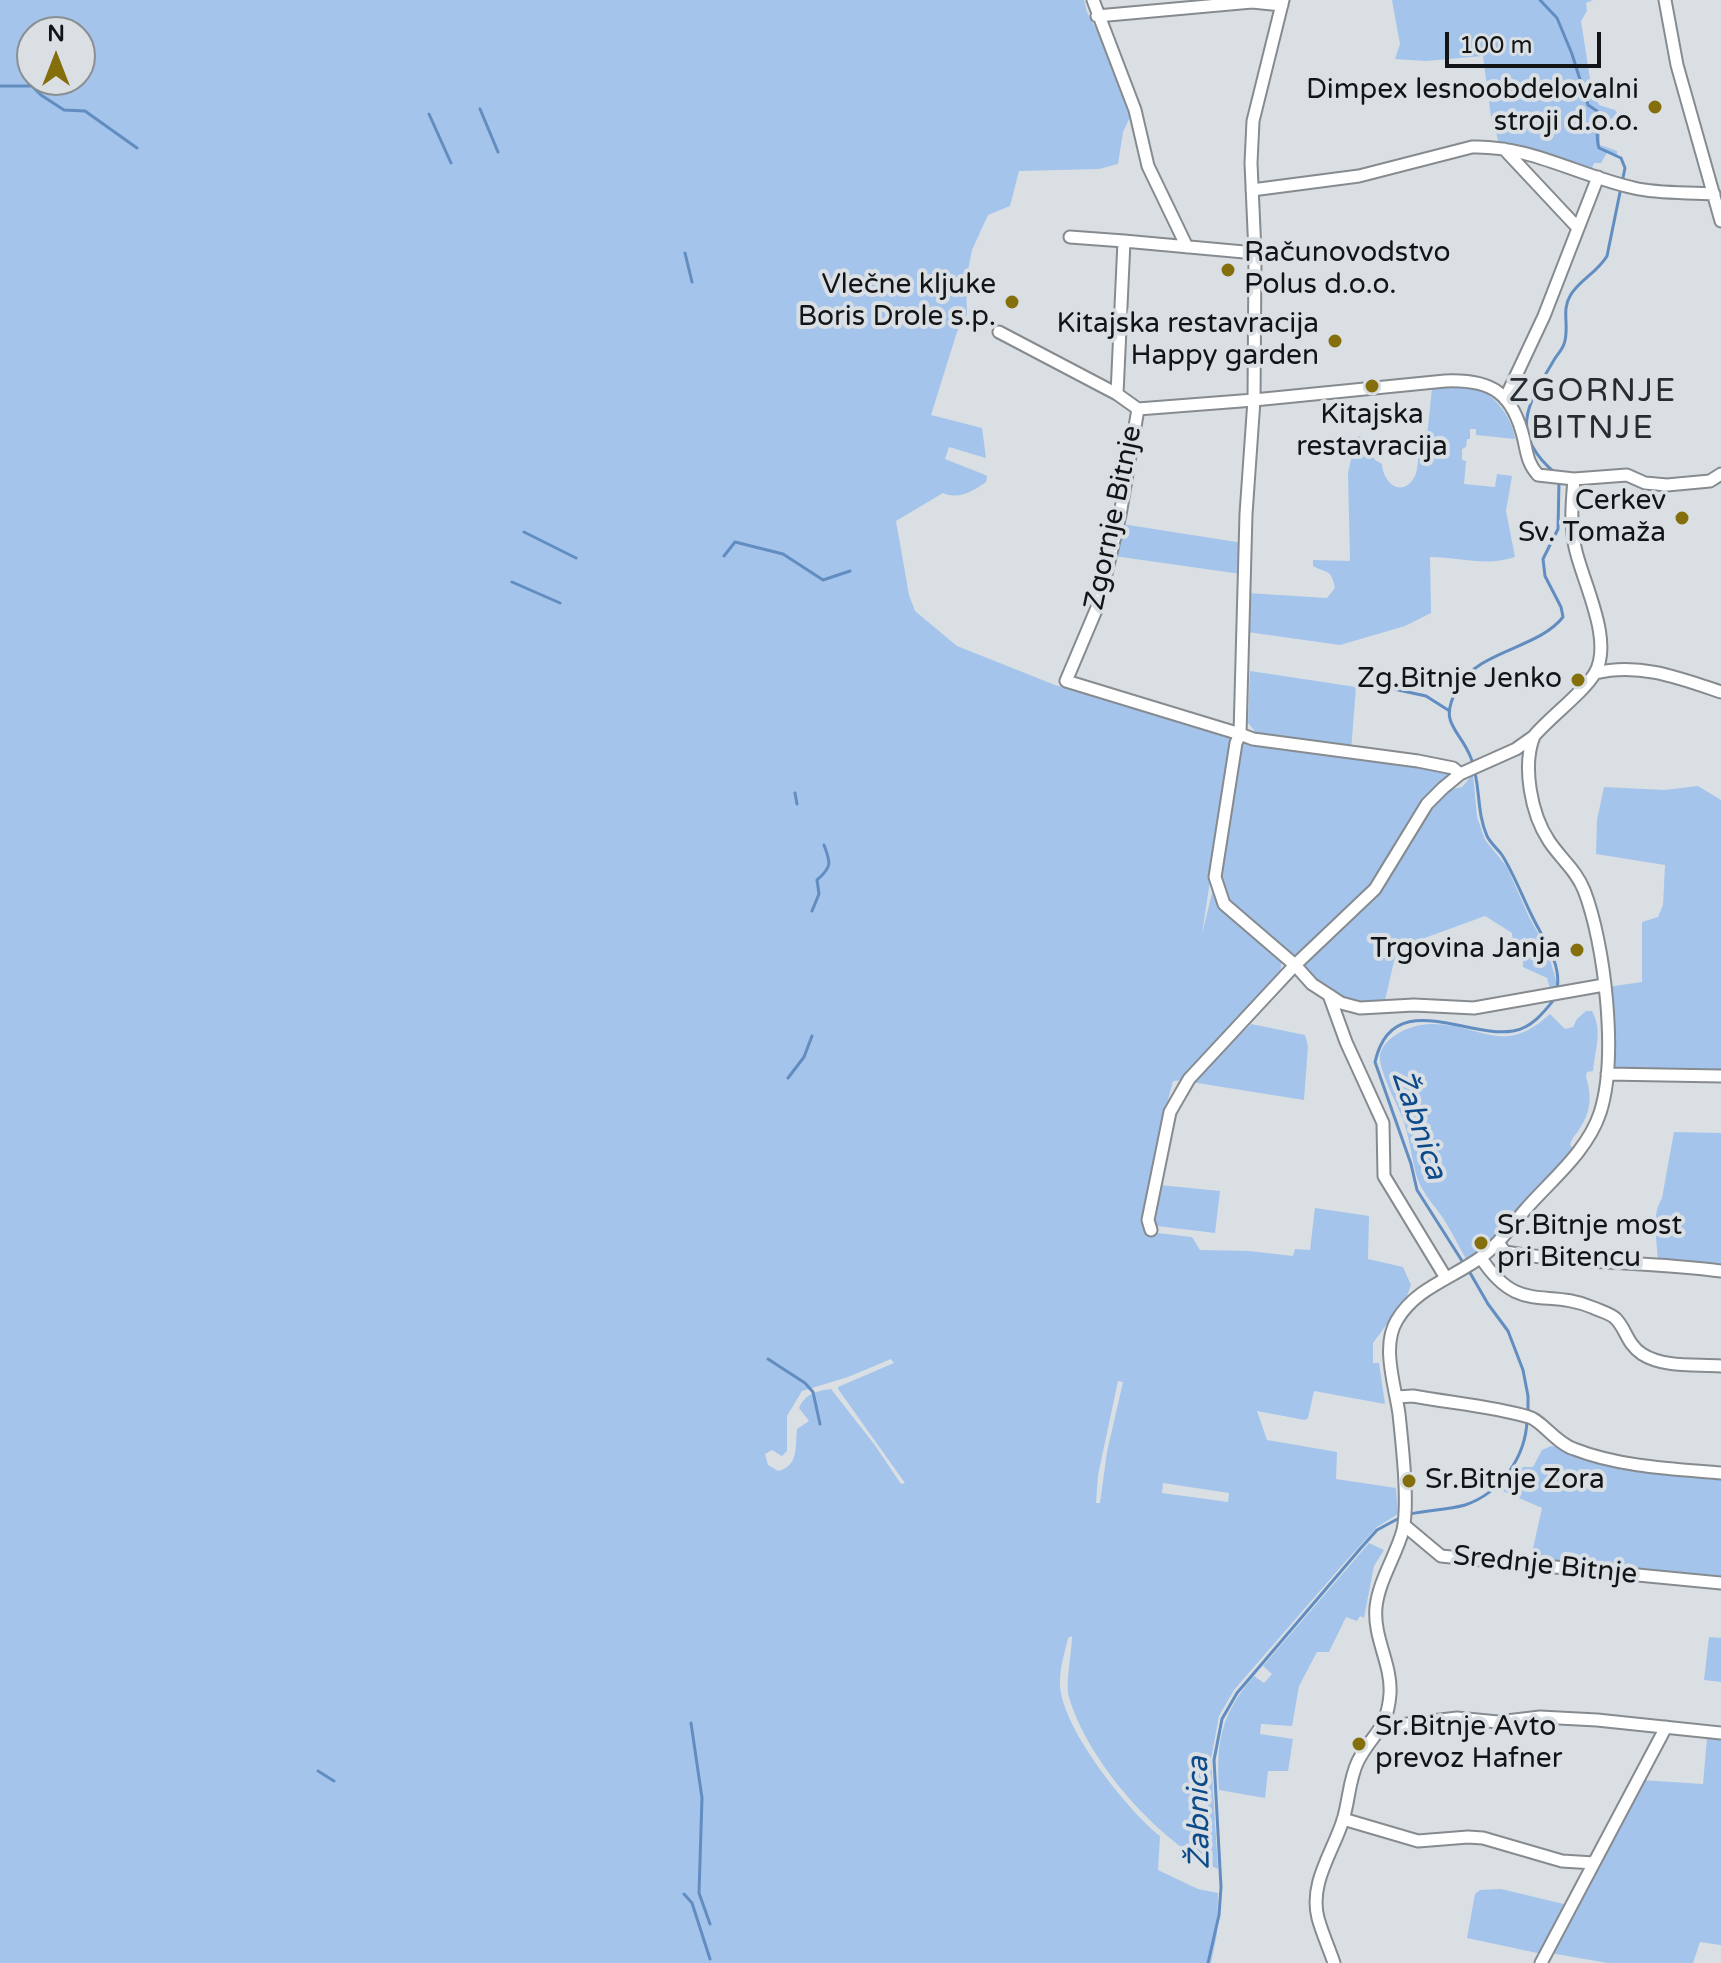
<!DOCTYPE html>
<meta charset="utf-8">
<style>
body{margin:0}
#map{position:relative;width:1721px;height:1963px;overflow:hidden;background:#dadfe4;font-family:"Varela Round",sans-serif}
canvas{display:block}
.north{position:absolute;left:16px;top:16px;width:80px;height:80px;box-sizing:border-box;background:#dadfe4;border:2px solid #8a8e92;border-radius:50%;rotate:0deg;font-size:22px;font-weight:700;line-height:32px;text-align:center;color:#131416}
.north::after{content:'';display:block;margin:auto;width:28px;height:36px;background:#856e0c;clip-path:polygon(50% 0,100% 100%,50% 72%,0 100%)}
.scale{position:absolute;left:1445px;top:32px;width:156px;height:36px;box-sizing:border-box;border:4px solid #131416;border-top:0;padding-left:10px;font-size:24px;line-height:28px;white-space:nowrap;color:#131416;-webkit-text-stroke:6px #dadfe4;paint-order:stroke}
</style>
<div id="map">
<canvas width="1721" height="1963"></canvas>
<div class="north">N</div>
<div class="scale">100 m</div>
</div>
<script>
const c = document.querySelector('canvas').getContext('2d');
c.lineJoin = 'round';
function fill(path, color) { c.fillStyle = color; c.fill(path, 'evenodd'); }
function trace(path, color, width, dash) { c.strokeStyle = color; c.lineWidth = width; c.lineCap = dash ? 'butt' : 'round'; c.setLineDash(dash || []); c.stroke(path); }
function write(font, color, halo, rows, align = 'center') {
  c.font = font + ' "Varela Round",sans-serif'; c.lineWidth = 8; c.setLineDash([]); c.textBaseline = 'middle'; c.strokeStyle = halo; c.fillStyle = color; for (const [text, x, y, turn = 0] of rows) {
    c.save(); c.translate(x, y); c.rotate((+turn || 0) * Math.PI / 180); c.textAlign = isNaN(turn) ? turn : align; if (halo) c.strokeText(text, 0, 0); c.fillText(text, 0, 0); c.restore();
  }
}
fill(new Path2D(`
 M0 0H1084L1087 12 1113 61 1133 111 1123 132 1118 164 1099 169 1019 171 1010 206 988 215 972 250 966 280 967 314 957 332 931 415 982 428 986 458 949 447 945 459 983 474 987 476 986 482C973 491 959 500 943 493L896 521 909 595 915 611 957 646 1055 685 1230 736 1231 741 1202 934 1213 889 1281 959V968L1274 982 1183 1080 1173 1081 1156 1145 1148 1232 1192 1237 1200 1250 1249 1251 1293 1256 1295 1249 1310 1250 1315 1208 1369 1216 1368 1259 1403 1267 1411 1285 1406 1298 1373 1343V1363H1379L1385 1404 1314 1391 1308 1418 1305 1420 1257 1411 1267 1440 1337 1452 1336 1479 1396 1488 1398 1514 1377 1527 1345 1562 1234 1690 1219 1716 1211 1759 1218 1869C1158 1842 1087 1760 1069 1697 1065 1685 1072 1651 1072 1636L1068 1638C1065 1652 1060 1667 1060 1681 1058 1724 1127 1810 1160 1836L1158 1870 1198 1889 1218 1893 1217 1934 1211 1963H0ZM32 32H80V80H32ZM891 1359 894 1363 838 1387V1389L905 1483 901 1484 874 1444 831 1389C816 1391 805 1394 799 1408L809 1421 797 1429C795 1447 799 1466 778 1471L768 1465 765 1454 772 1450 782 1456 787 1451V1416L802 1391 848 1377ZM1118 1381 1123 1382 1107 1452 1100 1503H1096L1098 1475ZM1163 1483 1229 1493 1228 1502 1162 1493Z
 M1392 0H1593L1586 3 1587 11 1581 21 1591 85 1599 105 1615 110 1618 114 1600 128V145L1617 151V155L1607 153 1601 163H1594L1591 171 1501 144 1498 141 1495 126 1492 124 1483 56 1426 61 1395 59 1400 44Z
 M1476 386C1496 397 1512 417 1515 439L1476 435V429H1470V439H1467L1466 447 1462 449V460L1466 461 1464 484 1495 487 1497 474 1512 476 1506 511 1515 557C1485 567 1460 557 1430 557L1431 613 1405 626 1340 645 1247 632V593L1327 598 1335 588C1331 568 1327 574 1313 566V560L1350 561 1348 473 1356 437 1360 436 1375 460 1382 464C1382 478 1397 497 1411 482 1421 471 1416 456 1421 445L1420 436H1427L1432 388Z
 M1122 524 1243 543 1241 574 1114 556Z
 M1250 671 1356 687 1351 751 1255 736 1254 730 1248 723Z
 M1241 740 1450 773 1451 777 1424 802 1379 870 1380 874 1368 891 1294 961 1227 903 1217 876Z
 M1473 774 1477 817 1485 840 1507 867 1529 917 1547 949 1559 991 1551 992 1547 978 1523 967V957L1539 954 1537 946 1513 945 1512 933 1485 916 1397 948 1384 1005C1344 1001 1326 998 1301 965L1377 892 1422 820 1446 790 1462 787Z
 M1698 786 1721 800V1073L1612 1070 1607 987 1642 982V922L1658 917 1663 905 1665 865 1596 854 1597 820 1604 787 1665 790Z
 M1586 1011H1592C1603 1031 1595 1050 1593 1071L1587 1072 1586 1077C1592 1095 1591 1112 1580 1128 1576 1135 1572 1137 1570 1145L1574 1149 1491 1244 1467 1261C1459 1247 1452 1232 1443 1218 1434 1205 1422 1193 1417 1177 1411 1157 1410 1137 1402 1117 1396 1102 1382 1076 1380 1060 1378 1038 1412 1024 1430 1024 1482 1023 1502 1058 1550 1014L1565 1029 1573 1027 1577 1019Z
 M1251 1024 1305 1035 1308 1046 1304 1100 1191 1082Z
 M1674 1132 1721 1133V1268L1658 1260C1657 1239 1651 1216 1662 1198Z
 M1160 1185 1220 1191 1215 1233 1157 1226 1151 1221Z
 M1551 1446 1721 1477V1580L1530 1562 1542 1508 1503 1491 1523 1467H1533L1542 1450Z
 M1369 1543 1384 1550 1374 1566 1364 1618 1360 1616 1357 1621 1346 1617 1329 1652H1317L1299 1686 1292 1726 1261 1724 1260 1734 1293 1739 1288 1771H1268L1265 1798 1219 1790C1216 1741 1221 1714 1254 1676L1264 1683 1272 1674 1263 1666Z
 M1709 1637 1721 1638V1682L1704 1680Z
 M1707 1738 1721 1739V1945L1700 1942 1693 1963H1608L1550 1953 1641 1780 1703 1784Z
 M1501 1889 1568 1905 1542 1954 1467 1938 1475 1894 1480 1890Z`), '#a4c4eb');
trace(new Path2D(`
 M1540 0 1557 18 1572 54 1588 105 1597 111C1599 125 1595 137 1599 148L1621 158 1625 168 1607 256C1597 273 1579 280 1570 296 1561 311 1570 328 1564 344 1562 350 1557 355 1554 360 1528 404 1508 432 1554 472
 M0 86H32L41 95 64 110 85 111 137 148
 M480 109 498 152
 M429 114 451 163
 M685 253 692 282
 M524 532 576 558
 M724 556 735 542 783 554 823 580 850 571
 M512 582 560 603
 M1389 688 1426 696 1448 710
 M795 793 797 804
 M812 911 819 894 817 880C832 867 831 863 824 845
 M1557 990C1562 963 1543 939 1532 916 1522 896 1514 874 1502 855 1497 848 1491 844 1487 836 1476 811 1481 784 1471 758 1459 727 1437 725 1458 687 1479 650 1538 649 1563 617L1561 607 1545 576 1543 559 1558 529 1559 482
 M788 1078 804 1057 812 1036
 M1464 1264 1417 1190 1411 1164 1375 1062C1392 986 1468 1039 1513 1031 1532 1028 1545 1011 1556 997
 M1469 1271 1488 1304 1508 1331 1523 1370 1528 1396V1412
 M768 1359 805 1383 813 1392 820 1424
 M1410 1514C1428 1510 1447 1510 1465 1505 1501 1493 1526 1456 1527 1420
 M691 1723 702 1798 699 1893 710 1924
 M318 1771 334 1781
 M684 1894 692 1903 710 1959
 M1208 1963 1219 1915 1221 1887 1214 1760 1222 1719 1237 1693 1360 1549 1377 1530 1403 1516`), '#628dc1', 3);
const street = new Path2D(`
 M1093 0 1135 110 1148 166 1187 247
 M1283 0 1253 121 1251 163 1255 253 1254 400 1445 381C1492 379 1513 393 1524 440 1527 454 1528 464 1538 475L1574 479 1627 475 1645 483 1667 485 1710 481 1721 474
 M1665 0 1677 65 1721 221
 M1097 16 1252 2 1282 5
 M1504 149 1577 227
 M1252 190 1359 176 1472 147C1529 145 1579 176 1634 188 1659 194 1688 192 1714 194
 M1070 237 1124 241
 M999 332 1117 394 1138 409
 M1117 394 1124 241 1255 253
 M1505 399 1544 316 1598 177
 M1595 673C1639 662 1680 678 1721 692
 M1329 995 1341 1003 1360 1008 1414 1005 1474 1008 1604 985
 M1607 1074 1721 1076
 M1151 1230 1148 1220 1170 1112 1189 1079 1295 965 1375 889 1427 804 1443 788 1460 774 1516 749 1533 737
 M1498 1243 1505 1252C1577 1264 1649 1261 1721 1271
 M1481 1258C1519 1316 1546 1287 1594 1308 1600 1311 1612 1314 1616 1319 1626 1329 1627 1344 1642 1354 1664 1368 1696 1364 1721 1366
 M1446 1278 1384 1176 1383 1123 1346 1042 1329 995 1312 984 1295 965 1224 904 1215 877 1236 743 1240 734 1246 514 1254 400 1138 409 1120 515 1099 603 1066 681 1240 734 1253 739 1418 761 1453 768 1460 774
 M1396 1397 1413 1396C1451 1403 1492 1406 1529 1417 1541 1420 1556 1443 1574 1449 1620 1467 1673 1469 1721 1473
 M1404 1525 1441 1556 1721 1583
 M1383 1727 1457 1718 1498 1722 1540 1717 1597 1720 1721 1733
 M1343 1819 1418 1841 1468 1837 1483 1838 1562 1861 1594 1863
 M1334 1963C1329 1948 1322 1933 1318 1918 1309 1883 1333 1852 1343 1820 1349 1801 1349 1779 1358 1761 1373 1732 1387 1731 1390 1694 1392 1664 1373 1638 1376 1607 1379 1580 1396 1556 1403 1530 1409 1502 1402 1443 1399 1414 1395 1385 1381 1346 1397 1320 1416 1287 1456 1277 1484 1255 1500 1243 1512 1225 1525 1210 1551 1180 1587 1152 1600 1113 1618 1058 1605 944 1584 890 1576 870 1561 859 1549 841 1531 814 1522 766 1534 736 1550 717 1584 692 1595 673 1614 640 1582 581 1575 547 1570 524 1572 503 1574 479
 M1541 1963 1666 1727`);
trace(street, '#868b90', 15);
trace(street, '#fff', 11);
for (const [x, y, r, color] of [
 [1655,107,8,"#856e0c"],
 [1228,270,8,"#856e0c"],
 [1012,302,8,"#856e0c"],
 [1335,341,8,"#856e0c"],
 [1372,386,8,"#856e0c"],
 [1682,518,8,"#856e0c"],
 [1578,680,8,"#856e0c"],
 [1577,950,8,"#856e0c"],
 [1481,1243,8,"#856e0c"],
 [1409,1481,8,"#856e0c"],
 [1359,1744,8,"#856e0c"]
]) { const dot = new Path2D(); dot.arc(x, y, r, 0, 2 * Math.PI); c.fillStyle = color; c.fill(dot); trace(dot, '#dadfe4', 3); }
write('28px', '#131416', '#dadfe4', [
 ["Dimpex lesnoobdelovalni",1639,91],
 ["stroji d.o.o.",1639,123],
 ["Računovodstvo",1244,254,"left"],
 ["Polus d.o.o.",1244,286,"left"],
 ["Vlečne kljuke",996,286],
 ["Boris Drole s.p.",996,318],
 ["Kitajska restavracija",1319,325],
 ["Happy garden",1319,357],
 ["Kitajska",1372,416,"center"],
 ["restavracija",1372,448,"center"],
 ["Cerkev",1666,502],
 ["Sv. Tomaža",1666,534],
 ["Zg.Bitnje Jenko",1562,680],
 ["Trgovina Janja",1561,950],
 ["Sr.Bitnje most",1497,1227,"left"],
 ["pri Bitencu",1497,1259,"left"],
 ["Sr.Bitnje Zora",1425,1481,"left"],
 ["Sr.Bitnje Avto",1375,1728,"left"],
 ["prevoz Hafner",1375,1760,"left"]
], 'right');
write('28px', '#131416', '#dadfe4', [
 ["Zgornje Bitnje",1114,518,-78],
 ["Srednje Bitnje",1545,1566,6]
]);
write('italic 30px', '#0c4a8a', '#dadfe4', [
 ["Žabnica",1418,1125,71],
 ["Žabnica",1200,1813,-91]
]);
c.letterSpacing = '2px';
write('32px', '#282c30', '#dadfe4', [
 ["ZGORNJE",1593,393],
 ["BITNJE",1593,430]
]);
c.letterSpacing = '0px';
</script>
